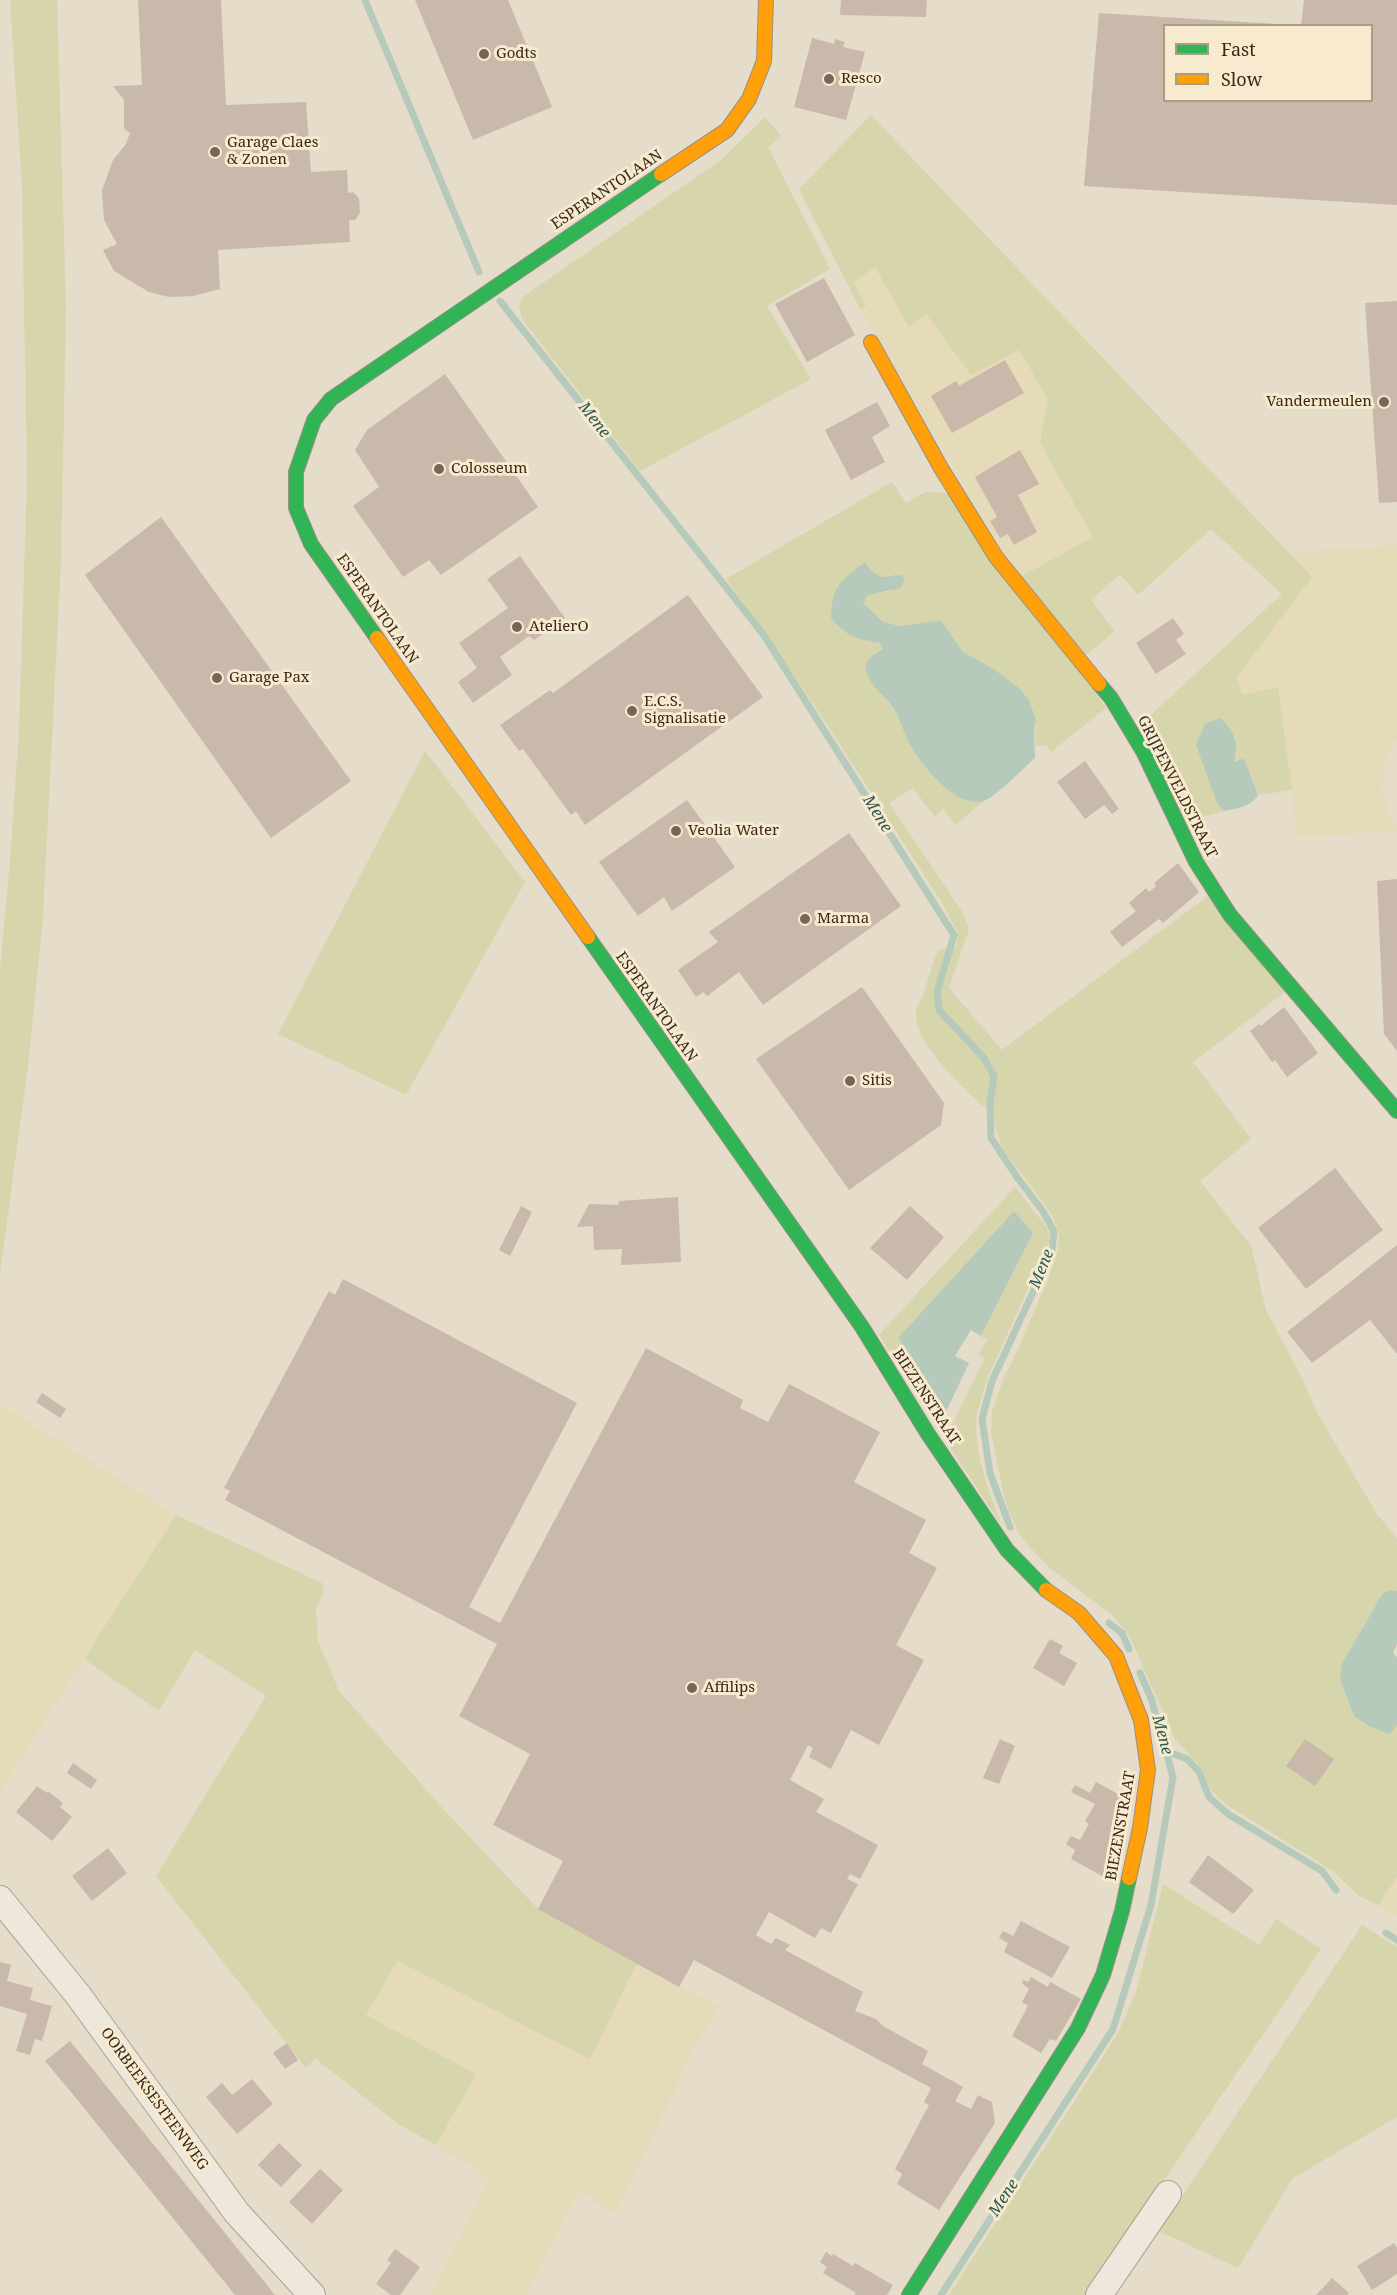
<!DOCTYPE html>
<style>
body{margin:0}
#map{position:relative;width:1397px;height:2295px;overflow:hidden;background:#e5dcc9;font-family:"Noto Serif",serif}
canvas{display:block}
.legend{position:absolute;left:1163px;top:24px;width:210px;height:78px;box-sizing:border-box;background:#f7eace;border:2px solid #ab9c86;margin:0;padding:8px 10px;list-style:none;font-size:18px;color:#38281b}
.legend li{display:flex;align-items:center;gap:12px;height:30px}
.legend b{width:30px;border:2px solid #ab9c86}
</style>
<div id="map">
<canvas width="1397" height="2295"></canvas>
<ul class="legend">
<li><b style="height:8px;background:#30b455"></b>Fast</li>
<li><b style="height:8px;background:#ff9f0a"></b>Slow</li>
</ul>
</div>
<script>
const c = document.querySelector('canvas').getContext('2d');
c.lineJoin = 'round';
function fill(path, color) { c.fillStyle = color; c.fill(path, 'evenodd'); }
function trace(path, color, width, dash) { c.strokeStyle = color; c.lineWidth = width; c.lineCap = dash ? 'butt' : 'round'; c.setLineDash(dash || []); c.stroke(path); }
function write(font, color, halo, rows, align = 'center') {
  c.font = font + ' "Noto Serif",serif'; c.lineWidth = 6; c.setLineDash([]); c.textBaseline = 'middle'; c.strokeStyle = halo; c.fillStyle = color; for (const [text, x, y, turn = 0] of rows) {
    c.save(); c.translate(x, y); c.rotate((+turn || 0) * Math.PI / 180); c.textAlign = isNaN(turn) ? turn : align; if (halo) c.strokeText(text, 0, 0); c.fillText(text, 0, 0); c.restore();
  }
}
fill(new Path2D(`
 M875 267 909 327 926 314 971 375 1019 350 1048 399 1040 443 1093 537 1018 578 860 309 866 306 854 282Z
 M1397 545V739L1387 755 1383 771 1382 791 1388 813 1397 825V830L1298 838 1278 687 1242 695 1237 677 1312 577 1290 553Z
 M0 1404 176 1515 0 1791Z
 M1397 1877V1916L1378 1905Z
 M398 1961 589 2059 637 1963 720 2006 697 2044 614 2215 580 2191 525 2295H429L490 2178 436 2145 476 2074 366 2015Z`), '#e6dbb8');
fill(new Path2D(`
 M10 0H57L66 309 61 561 43 916 28 1065 0 1274V970L10 861 19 730 27 476 22 187Z
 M871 115 1312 577 1237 677 1242 695 1278 687 1292 790 1258 795 1244 758 1234 762 1237 753 1235 735 1217 803 1224 811 1186 821 1139 726 1282 594 1211 529 1138 595 1120 574 1091 600 1115 631 1085 656 1018 578 1093 537 1040 443 1048 399 1019 350 971 375 926 314 909 327 875 267 854 282 866 306 860 309 799 189Z
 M765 117 781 136 768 147 830 269 767 306 811 379 640 471 522 319 519 307 524 296 721 160Z
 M892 482 906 503 925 492 947 493 1106 708 1051 752 1047 746H1035L1036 720 992 668 963 652 941 620 900 626 883 622 863 604 868 595 890 591 892 575 881 577 870 570 847 576 867 641 880 643 883 649 874 654V686L896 711 911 747 935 778 971 802 985 800 955 825 943 808 935 817 913 788 889 803 963 913 969 929 949 988 1002 1050 1208 896 1285 992 1193 1062 1251 1139 1200 1181 1251 1246 1266 1310 1304 1382 1316 1411 1377 1514 1397 1539V1591L1391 1590 1340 1679 1354 1716 1390 1734 1397 1725V1877L1378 1905 1359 1896 1333 1871 1227 1805 1212 1791 1197 1763 1175 1739 1129 1635 1113 1616 1050 1568 1027 1544 1018 1532 1006 1504 991 1433 992 1412 1004 1377 1014 1358 1049 1277 1058 1250 1059 1233 1053 1217 1042 1201 1002 1148 995 1125 994 1114C971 1098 913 1043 916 1012 917 1006 921 1001 923 995 928 980 932 965 938 950L956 946 958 933 939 898 826 723 766 634 726 579Z
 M425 751 525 882 406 1095 278 1034Z
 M1015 1187 1049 1230V1242L988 1377C983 1393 976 1410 976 1427 977 1462 990 1494 1002 1526L945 1439 985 1358 978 1355 987 1340 981 1336 1033 1233 1014 1211 898 1338 946 1412 938 1428 879 1335Z
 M176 1515 322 1583 324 1591 316 1609 318 1641 339 1691 445 1811 538 1909 637 1963 590 2059 398 1961 366 2015 476 2074 436 2145 398 2124 315 2058 306 2068 156 1876 266 1696 195 1650 159 1711 84 1659Z
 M1163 1884 1259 1945 1276 1919 1321 1949 1086 2295H949L1117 2035 1137 1989Z
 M1362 1925 1397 1947V2117L1293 2178 1238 2268 1159 2231Z`), '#d6d5ab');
fill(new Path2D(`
 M865 562 870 570 881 577 902 575 905 580 900 588 868 595 863 603 883 622 900 626 941 620 963 652 992 668 1019 688 1029 700 1036 720 1034 734 1035 758C1024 768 997 795 986 800 958 812 924 767 912 748 905 737 902 725 897 714 890 698 868 687 866 669 865 659 876 653 883 649L880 643C859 640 845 636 831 618 832 586 840 581 865 562Z
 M1220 718C1234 731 1240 743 1234 762L1244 758 1258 795C1251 807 1236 809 1224 811L1217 803 1196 745 1205 724Z
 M1014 1211 1033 1233 981 1336 971 1330 955 1356 969 1363 946 1412 898 1338Z
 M1392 1590 1397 1591V1644L1393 1653 1397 1657V1725L1390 1734 1369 1726 1354 1716 1340 1679 1342 1664 1383 1593Z`), '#b6cabc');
trace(new Path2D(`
 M365 0 479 272
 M500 301 763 634 954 935 937 992 939 1010 984 1058 994 1076 990 1103 991 1138 1017 1177 1042 1210 1054 1231 1052 1251 992 1381 982 1419 990 1473 1010 1527
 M1109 1623 1122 1633 1129 1649
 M1166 1751 1187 1759 1199 1772 1209 1797 1228 1814 1322 1871 1336 1890
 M1386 1933 1397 1940
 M941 2295 1113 2029 1151 1905 1173 1777 1151 1698 1140 1673`), '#b6cabc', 7);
fill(new Path2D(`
 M138 0H221L226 105 306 102 311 172 347 170 348 193 353 192 359 198 360 213 355 220H349L350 242 218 250 220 289 193 296 169 297 149 292 114 271 103 250 117 244 104 220 102 190 113 160 126 144 130 133 124 129V100L113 86 142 85Z
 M415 0H508L552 107 473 140Z
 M841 0H927L926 17 840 15Z
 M1304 0H1397V205L1084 186 1099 13 1277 24V26H1164V100H1372V26H1301Z
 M812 38 834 44 835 39 845 42 843 47 865 52 846 120 794 107Z
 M824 278 855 335 807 362 775 304Z
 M1397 301V502L1379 503 1365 303Z
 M1005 360 1024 393 952 433 931 396 956 381 959 386Z
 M445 374 538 507 441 575 429 560 403 577 353 506 379 487 355 450 367 430Z
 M877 402 890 426 872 437 885 462 851 480 825 430Z
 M1020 450 1039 484 1018 495 1037 532 1014 545 1008 534 1000 538 990 521 997 517 975 477Z
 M161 517 351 781 271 838 85 575Z
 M520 556 565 618 534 640 529 636 500 657 512 675 473 703 458 682 477 668 459 643 508 608 487 579Z
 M688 595 763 697 585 825 576 811 571 815 523 749 519 751 500 725 550 690 553 693Z
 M1173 618 1184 634 1176 640 1186 654 1156 674 1136 643Z
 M1085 761 1119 809 1112 814 1104 805 1085 819 1057 782Z
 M687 800 735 867 672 911 664 897 638 916 599 862Z
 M849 833 901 906 763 1005 739 972 707 996 703 992 696 997 678 970 718 942 709 932Z
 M1178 863 1199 892 1163 923 1159 919 1122 947 1110 932 1136 911 1129 903 1146 888 1149 892 1156 886 1154 883Z
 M1397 879V1051L1384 1034 1377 881Z
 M862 987 944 1103 941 1125 849 1190 756 1059Z
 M1284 1007 1318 1053 1287 1077 1275 1060 1272 1062 1250 1031 1259 1024 1261 1026Z
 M1335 1168 1383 1230 1306 1289 1258 1228Z
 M678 1197 681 1262 621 1265 622 1249 594 1250 593 1226 577 1227 589 1204 618 1205 619 1201Z
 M521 1206 532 1212 510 1256 499 1250Z
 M910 1206 944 1237 907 1280 870 1248Z
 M1397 1245V1354L1370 1320 1312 1363 1287 1332Z
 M343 1279 577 1403 469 1607 500 1623 646 1348 743 1400 740 1408 768 1422 789 1384 880 1432 854 1482 926 1520 909 1553 937 1568 896 1645 924 1660 879 1745 851 1730 831 1769 809 1757 813 1748 808 1745 790 1780 824 1799 816 1812 878 1845 860 1879 850 1874 847 1879 858 1884 831 1933 821 1928 815 1938 769 1912 756 1935 771 1944 776 1938 790 1945 785 1950 863 1992 855 2011 876 2019 883 2026 928 2051 922 2064 963 2087 955 2101 971 2109 978 2095 992 2102 995 2123 939 2210 897 2184 902 2174 895 2169 929 2105 924 2102 931 2088 694 1960 679 1987 538 1909 563 1861 493 1825 530 1754 459 1716 497 1644 225 1500 230 1491 224 1488 329 1291 335 1295Z
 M42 1393 66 1409 60 1418 36 1402Z
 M1050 1639 1063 1646 1059 1653 1077 1663 1064 1686 1033 1668Z
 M1000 1739 1015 1746 999 1784 983 1778Z
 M1305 1739 1334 1759 1315 1786 1286 1766Z
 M73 1763 97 1780 91 1789 67 1773Z
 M1096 1782 1127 1799 1126 1807 1117 1817 1124 1820 1120 1841 1104 1877 1071 1859 1075 1850 1066 1844 1071 1836 1080 1840 1089 1824 1085 1821 1095 1804 1071 1792 1075 1785 1090 1793Z
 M37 1786 47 1793 48 1791 63 1803 60 1807 72 1817 52 1841 16 1812Z
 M108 1848 127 1873 92 1901 72 1876Z
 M1208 1855 1254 1890 1233 1914 1189 1882Z
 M1021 1921 1070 1947 1052 1978 1004 1952 1008 1943 999 1938 1003 1931 1013 1936Z
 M0 1962 11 1965 7 1981 33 1988 30 2000 52 2006 42 2041 35 2039 30 2055 16 2051 27 2014 0 2006Z
 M1031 1977 1048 1987 1050 1982 1081 1999 1056 2041 1050 2039 1041 2053 1012 2036 1028 2006 1022 2002 1029 1989 1022 1983 1023 1980 1028 1982Z
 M70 2041 95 2072 275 2295H235L71 2092 45 2061Z
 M287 2043 298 2060 285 2069 273 2053Z
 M252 2079 273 2104 237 2134 206 2097 222 2083 232 2095Z
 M279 2143 302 2165 281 2187 258 2165Z
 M320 2169 343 2190 312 2224 289 2202Z
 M1394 2243 1397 2248V2274L1372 2290 1357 2266Z
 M395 2249 420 2267 400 2295H391L376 2284 391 2263 387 2260Z
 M826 2252 832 2256 833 2254 853 2266 855 2263 893 2285 887 2295H854L856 2293 823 2273 827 2267 820 2262Z
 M1332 2278 1349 2293 1347 2295H1316Z`), '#c9b9aa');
const street = new Path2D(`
 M0 1899 78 1995 237 2213 312 2295
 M1099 2295 1168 2194`);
const fast = new Path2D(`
 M377 638 311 544 296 508V472L314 420 331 399 661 174
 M1099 684 1111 698 1144 753 1196 862 1230 915 1397 1111
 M588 937 862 1327 928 1434 1007 1550 1046 1590
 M909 2295 1078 2028 1103 1975 1122 1911 1129 1878`);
const slow = new Path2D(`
 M661 174 727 130 749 99 764 61 766 0
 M871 342 941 468 996 557 1099 684
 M377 638 588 937
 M1046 1590 1079 1613 1116 1656 1141 1720 1148 1770 1140 1828 1129 1878`);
trace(street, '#aaa193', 28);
trace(fast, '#999083', 16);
trace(slow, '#999083', 16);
trace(street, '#ede7dc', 26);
trace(fast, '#30b455', 14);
trace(slow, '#ff9f0a', 14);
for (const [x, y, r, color] of [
 [484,54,6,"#756758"],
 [829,79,6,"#756758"],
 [215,152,6,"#756758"],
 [1384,402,6,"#756758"],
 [439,469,6,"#756758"],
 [517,627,6,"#756758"],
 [217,678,6,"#756758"],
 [632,711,6,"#756758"],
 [676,831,6,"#756758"],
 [805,919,6,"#756758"],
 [850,1081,6,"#756758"],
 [692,1688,6,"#756758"]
]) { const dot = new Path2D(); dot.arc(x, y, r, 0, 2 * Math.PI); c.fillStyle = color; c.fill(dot); trace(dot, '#f7eace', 2); }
write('15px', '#38281b', '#f7eace', [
 ["Godts",496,54],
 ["Resco",841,79],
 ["Garage Claes",227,143],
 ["& Zonen",227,160],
 ["Vandermeulen",1372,402,"right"],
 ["Colosseum",451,469],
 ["AtelierO",529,627],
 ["Garage Pax",229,678],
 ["E.C.S.",644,702],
 ["Signalisatie",644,719],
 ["Veolia Water",688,831],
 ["Marma",817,919],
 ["Sitis",862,1081],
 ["Affilips",704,1688]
], 'left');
write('15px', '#38281b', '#f7eace', [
 ["ESPERANTOLAAN",607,190,-34],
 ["ESPERANTOLAAN",377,609,55],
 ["GRIJPENVELDSTRAAT",1177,787,63],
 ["ESPERANTOLAAN",656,1007,55],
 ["BIEZENSTRAAT",926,1397,57],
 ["BIEZENSTRAAT",1121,1826,-80],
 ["OORBEEKSESTEENWEG",154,2099,54]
]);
write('italic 16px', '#2a5954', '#f7eace', [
 ["Mene",594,420,52],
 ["Mene",877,814,58],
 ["Mene",1042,1269,-68],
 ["Mene",1162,1735,75],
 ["Mene",1004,2198,-57]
]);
</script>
